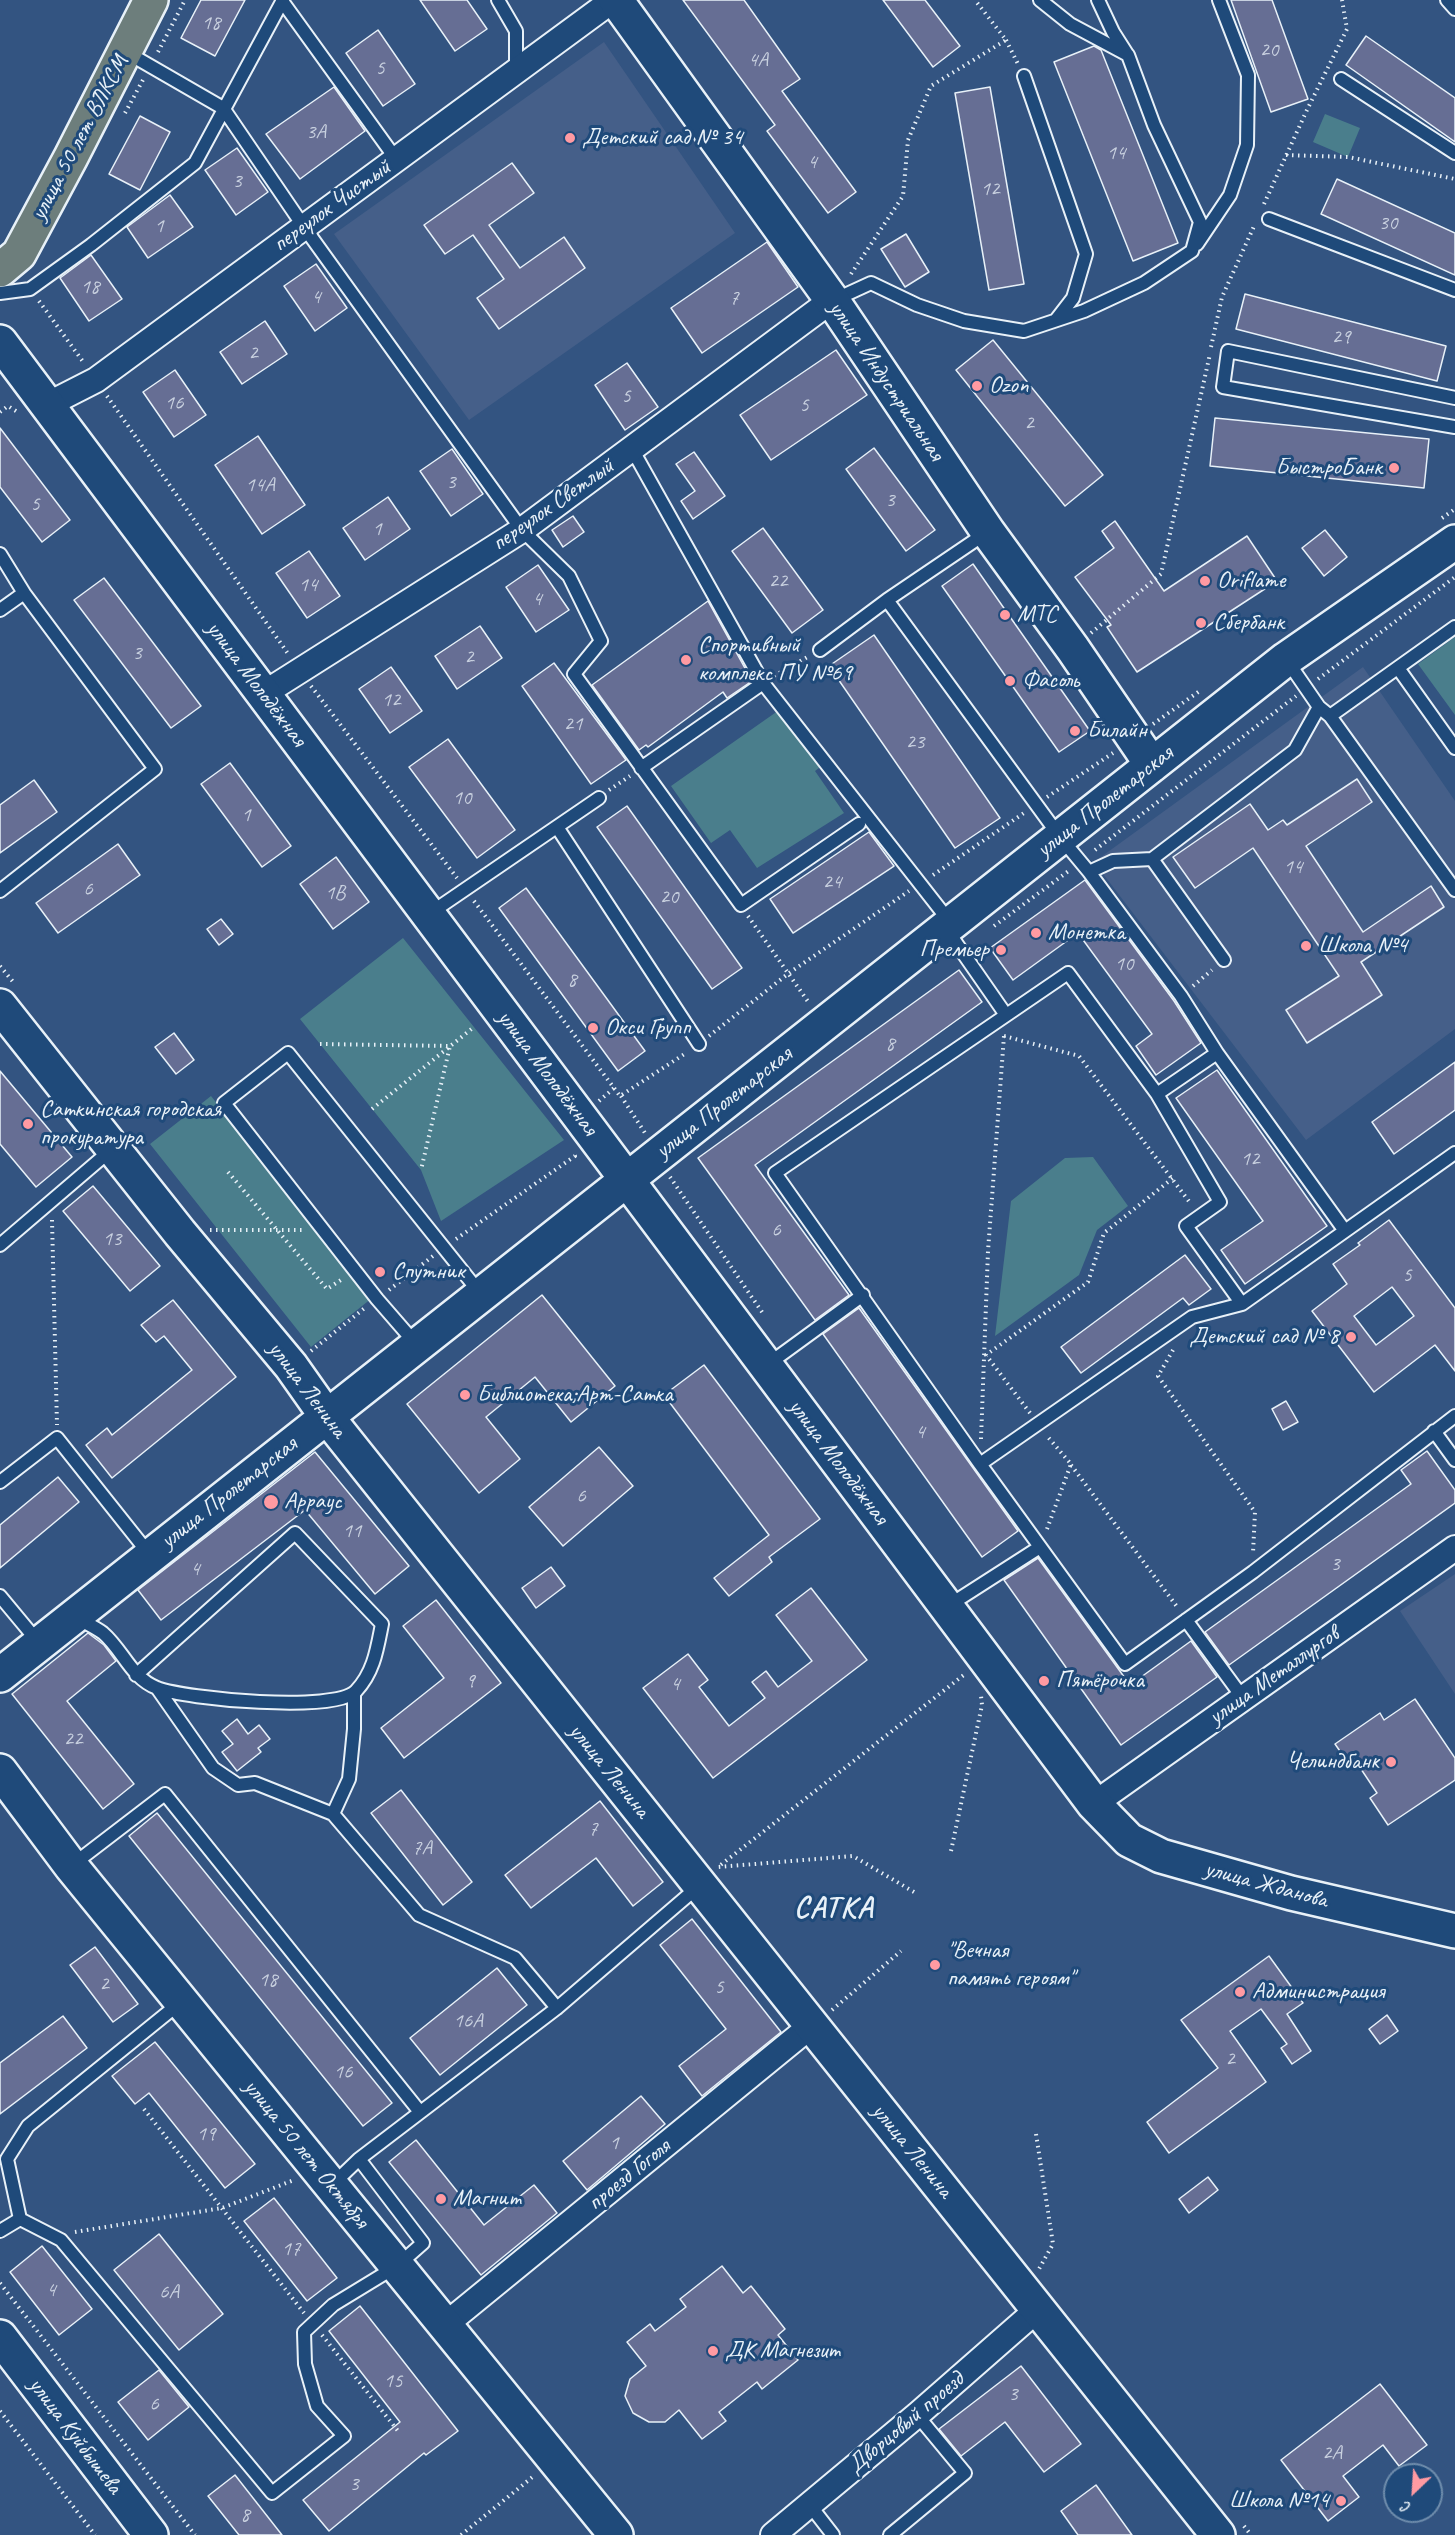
<!DOCTYPE html>
<meta charset="utf-8">
<style>
body{margin:0}
#map{position:relative;width:1455px;height:2535px;overflow:hidden;background:#335481;font-family:Caveat,sans-serif}
canvas{display:block}
.north{position:absolute;left:1383px;top:2463px;width:60px;height:60px;box-sizing:border-box;background:#1f4a7a;border:2px solid #6f8dac;border-radius:50%;rotate:205deg;font-size:16px;font-weight:700;line-height:24px;text-align:center;color:#e8f1f8}
.north::after{content:'';display:block;margin:auto;width:21px;height:27px;background:#ff9aa2;clip-path:polygon(50% 0,100% 100%,50% 72%,0 100%)}
</style>
<div id="map">
<canvas width="1455" height="2535"></canvas>
<div class="north">С</div>
</div>
<script>
const c = document.querySelector('canvas').getContext('2d');
c.lineJoin = 'round';
function fill(path, color) { c.fillStyle = color; c.fill(path, 'evenodd'); }
function trace(path, color, width, dash) { c.strokeStyle = color; c.lineWidth = width; c.lineCap = dash ? 'butt' : 'round'; c.setLineDash(dash || []); c.stroke(path); }
function write(font, color, halo, rows, align = 'center') {
  c.font = font + ' Caveat,sans-serif'; c.lineWidth = 6; c.setLineDash([]); c.textBaseline = 'middle'; c.strokeStyle = halo; c.fillStyle = color; for (const [text, x, y, turn = 0] of rows) {
    c.save(); c.translate(x, y); c.rotate((+turn || 0) * Math.PI / 180); c.textAlign = isNaN(turn) ? turn : align; if (halo) c.strokeText(text, 0, 0); c.fillText(text, 0, 0); c.restore();
  }
}
fill(new Path2D(`
 M604 42 735 233 469 420 334 234Z
 M1363 667 1455 801V1029L1306 1140 1094 862Z
 M1455 1574V1694L1400 1611Z`), '#455f89');
fill(new Path2D(`
 M1325 114 1360 128 1348 157 1313 142Z
 M1455 637V715L1418 664Z
 M782 708 823 765 815 771 844 813 757 868 730 830 711 843 671 786Z
 M403 938 564 1140 441 1221 421 1170 300 1019Z
 M211 1096 372 1298 311 1347 150 1144Z
 M1093 1157 1128 1206 1097 1230 1079 1275 995 1336 1011 1201 1065 1158Z`), '#4a7e8c');
const building = new Path2D(`
 M201 0H245L215 56 181 38Z
 M420 0H467L487 29 455 51Z
 M683 0H744L800 79 782 91 856 192 828 213 767 131 775 125Z
 M883 0H925L960 46 933 67Z
 M1231 0H1272L1308 99 1271 112Z
 M378 30 415 84 383 106 346 53Z
 M1366 36 1455 98V142L1346 65Z
 M1094 46 1101 50 1178 243 1133 261 1054 62Z
 M334 87 365 131 300 179 266 134Z
 M990 87 1024 284 989 290 955 93Z
 M140 116 170 132 140 190 109 174Z
 M237 148 268 192 236 215 205 170Z
 M512 163 534 193 489 225 520 268 564 237 585 268 499 329 477 298 504 279 473 235 445 254 424 225Z
 M1337 179 1455 233V275L1321 214Z
 M170 195 193 227 148 258 127 227Z
 M906 234 929 272 905 287 881 249Z
 M767 242 798 287 702 353 671 308Z
 M91 255 122 299 89 321 60 278Z
 M316 264 347 308 315 331 284 286Z
 M1245 294 1446 346 1437 381 1236 329Z
 M265 321 287 354 242 384 220 352Z
 M993 340 1103 475 1065 506 956 370Z
 M836 350 867 395 771 460 740 415Z
 M627 363 658 407 625 430 595 385Z
 M175 370 206 415 174 437 143 392Z
 M1215 418 1429 439 1424 488 1210 466Z
 M0 428 70 520 42 542 0 487Z
 M258 436 305 505 262 534 215 465Z
 M874 448 935 530 906 551 846 469Z
 M452 449 483 494 451 516 420 471Z
 M694 452 725 496 693 519 681 501 695 491 676 464Z
 M388 497 410 529 365 560 343 528Z
 M573 516 584 532 563 547 552 530Z
 M1115 521 1164 591 1247 536 1277 581 1137 672 1107 627 1111 625 1075 577 1114 548 1102 531Z
 M763 528 823 610 792 633 732 551Z
 M1325 530 1347 557 1324 576 1302 548Z
 M309 551 340 596 307 618 276 573Z
 M973 564 1090 731 1059 752 942 586Z
 M538 565 569 610 536 632 506 587Z
 M104 578 201 706 171 728 74 600Z
 M708 601 752 681 727 698 723 692 648 747 646 745 639 750 592 685Z
 M480 626 502 658 457 689 435 656Z
 M874 635 1000 818 955 848 829 666Z
 M554 663 626 760 591 784 522 686Z
 M391 667 422 711 390 733 359 689Z
 M448 739 515 830 477 858 409 767Z
 M230 763 291 846 262 867 201 784Z
 M1357 779 1372 802 1306 846 1363 932 1431 886 1444 907 1361 962 1382 995 1307 1043 1286 1010 1339 976 1253 848 1195 888 1173 857 1250 804 1268 830 1283 820 1287 825Z
 M34 780 57 812 0 853V805Z
 M627 806 742 968 712 989 597 827Z
 M869 832 894 866 793 933 770 899Z
 M118 844 140 875 58 933 36 903Z
 M336 857 369 902 333 929 300 884Z
 M1085 880 1174 1001 1201 1043 1156 1075 1136 1046 1152 1034 1078 933 1013 980 990 948Z
 M526 888 645 1051 618 1071 499 908Z
 M221 919 233 934 219 945 207 929Z
 M959 970 982 1002 755 1165 849 1295 815 1320 698 1158Z
 M174 1033 194 1060 176 1074 155 1047Z
 M1455 1062V1110L1394 1154 1372 1122Z
 M1217 1070 1327 1226 1245 1284 1221 1250 1263 1221 1176 1098Z
 M0 1071 72 1157 36 1187 0 1144Z
 M93 1186 160 1266 130 1291 63 1211Z
 M1389 1220 1455 1308V1371L1435 1345 1374 1392 1312 1311 1347 1284 1333 1264 1360 1245 1358 1243ZM1392 1287 1414 1316 1376 1345 1354 1316Z
 M1185 1255 1211 1289 1189 1305 1183 1298 1081 1373 1061 1347Z
 M542 1295 615 1386 571 1422 535 1377 486 1417 520 1459 479 1493 407 1404Z
 M173 1300 236 1377 112 1478 86 1445 107 1428 112 1435 192 1370 164 1336 156 1342 141 1325Z
 M859 1308 1018 1531 982 1557 823 1334Z
 M704 1365 820 1519 769 1557 772 1562 729 1596 714 1578 769 1535 664 1395Z
 M1286 1401 1298 1422 1283 1430 1272 1409Z
 M599 1447 633 1486 563 1546 529 1507Z
 M1427 1451 1455 1490V1503L1229 1665 1205 1632 1411 1484 1401 1470Z
 M315 1452 409 1566 375 1594 305 1510 161 1620 138 1590Z
 M58 1477 79 1502 0 1568V1525Z
 M1038 1558 1130 1685 1191 1641 1217 1677 1121 1745 1004 1580Z
 M551 1567 565 1586 536 1608 522 1588Z
 M811 1588 867 1660 713 1778 643 1688 688 1654 708 1680 699 1687 729 1726 765 1698 752 1682 766 1671 778 1687 812 1661 776 1615Z
 M436 1600 501 1683 404 1758 381 1728 444 1678 403 1626Z
 M88 1633 104 1645 116 1661 67 1701 134 1784 103 1809 12 1694Z
 M1415 1699 1455 1758V1780L1388 1825 1370 1798 1377 1793 1357 1763 1351 1767 1335 1744 1380 1713 1384 1720Z
 M237 1719 248 1734 259 1725 270 1739 258 1748 261 1752 237 1771 222 1752 233 1744 222 1731Z
 M401 1790 472 1882 443 1905 371 1813Z
 M600 1801 663 1882 633 1906 596 1858 531 1908 505 1875Z
 M157 1813 392 2103 363 2126 129 1836Z
 M692 1919 781 2032 702 2096 679 2066 726 2029 660 1945Z
 M95 1947 138 2004 113 2022 70 1965Z
 M1269 1956 1303 2003 1287 2014 1311 2051 1292 2064 1281 2048 1287 2044 1261 2009 1230 2031 1266 2082 1169 2153 1147 2122 1218 2068 1181 2020Z
 M497 1968 527 2005 440 2075 410 2038Z
 M1387 2015 1398 2031 1380 2044 1369 2029Z
 M63 2016 87 2048 0 2114V2063Z
 M155 2042 255 2164 225 2188 149 2093 135 2104 112 2076Z
 M641 2096 665 2124 587 2190 563 2161Z
 M416 2140 484 2225 534 2185 557 2213 481 2275 389 2162Z
 M1208 2177 1218 2190 1189 2213 1179 2199Z
 M274 2198 337 2278 307 2301 244 2221Z
 M159 2234 223 2314 179 2350 114 2270Z
 M42 2246 92 2309 59 2335 10 2272Z
 M722 2266 743 2293 751 2286 785 2329 778 2335 798 2360 762 2389 757 2382 719 2412 726 2421 702 2439 679 2410 665 2422H649L633 2413 625 2396 630 2379 646 2366 627 2342 650 2324 655 2331 686 2307 680 2299Z
 M360 2306 458 2431 426 2455 424 2453 329 2531 303 2500 400 2422 329 2331Z
 M1021 2366 1081 2444 1044 2472 1005 2422 961 2456 939 2429Z
 M159 2370 189 2407 148 2440 118 2402Z
 M1380 2384 1427 2445 1399 2466 1383 2445 1343 2476 1359 2497 1328 2521 1281 2460Z
 M235 2475 282 2535H239L208 2496Z
 M1096 2485 1132 2535H1078L1061 2511Z`);
fill(building, '#666e94');
trace(building, '#e8f1f8', 1.5);
const lane = new Path2D(`
 M498 0 516 31V70
 M1098 0 1113 32 1127 54
 M1447 0 1455 9
 M282 1 396 159
 M126 52 223 108 304 227 522 530 569 576 601 641 574 674 741 905 859 824
 M1024 76 1086 254 1073 298 1056 320
 M1341 79 1455 153
 M1269 219 1455 290
 M1197 244 1230 195 1247 145 1248 75 1219 0
 M0 293 30 289 91 245 195 163 283 0
 M834 300 871 283 917 305 964 321 1024 331 1084 311 1144 283 1192 251 1200 222 1154 125 1128 55 1070 24 1040 0
 M1455 398 1228 351 1223 387 1455 427
 M632 449 763 683 950 922
 M986 533 887 600 1060 837 1089 872 1181 996 1217 1053 1157 1094 1220 1202 1186 1226 1242 1304 1192 1317 980 1464 1125 1664 1253 1572 1455 1416
 M0 554 24 593
 M0 610 24 593 155 769 0 891
 M820 650 887 600
 M1398 668 1455 748
 M1319 707 1330 716 1455 890
 M1330 716 1455 627
 M641 768 763 683
 M557 827 699 1044
 M1152 859 1295 750 1319 707 1286 659
 M1089 872 1113 861 1152 859 1224 960
 M429 914 599 798
 M947 930 1006 1015
 M1217 1053 1345 1231 1242 1304
 M1345 1231 1455 1153
 M0 1245 111 1150
 M416 1344 377 1299 224 1103 288 1053 480 1293
 M767 1365 863 1295
 M1434 1431 1455 1460
 M980 1464 775 1173 1068 973 1157 1094
 M0 1482 57 1438 150 1555
 M0 1596 39 1643
 M948 1606 1040 1547
 M75 1617C84 1622 95 1627 103 1633 123 1650 131 1678 157 1688 186 1699 335 1713 356 1691 374 1672 377 1649 382 1624L295 1533 136 1675
 M1186 1620 1243 1698
 M157 1688 213 1768 238 1785 255 1783 333 1814
 M354 1693V1729L349 1779 333 1814 419 1915 515 1958 557 2008
 M71 1866 165 1794 420 2112
 M332 2185 359 2159 557 2008 699 1886
 M20 2219 7 2159 28 2126 181 2002
 M0 2231 20 2219 61 2240 272 2493 344 2436 317 2406 305 2364 304 2332 333 2305 397 2266 423 2243 359 2159
 M809 2504 833 2535
 M890 2535 965 2473 917 2415`);
const street = new Path2D(`
 M47 405 96 380 613 0
 M263 694 522 530 832 300
 M1094 1804 1455 1548
 M445 2325 812 2025
 M773 2535 917 2415 1038 2309`);
const secondary = new Path2D(`
 M616 0 832 300 988 532 1073 649 1152 765
 M0 342 1094 1804 1129 1840 1161 1856 1291 1893 1455 1931
 M0 1006 180 1233 291 1366 327 1417 1218 2535
 M0 1675 1286 659 1455 542
 M0 1771 71 1866 616 2535
 M0 2337 151 2535`);
const primary = new Path2D(`
 M0 270 19 254 71 157 151 0`);
trace(lane, '#e8f1f8', 16);
trace(street, '#e8f1f8', 28);
trace(secondary, '#e8f1f8', 38);
trace(primary, '#e8f1f8', 38);
trace(new Path2D(`
 M1006 40 1018 64
 M158 52 185 0
 M125 113 144 78
 M1286 155 1348 157 1455 179
 M1264 204 1306 112 1347 29 1342 0
 M851 274 903 196 908 140 931 86 1006 40 975 0
 M39 301 84 363
 M1211 347 1222 297 1255 224
 M107 396 289 655
 M0 412 8 406 19 413
 M1442 518 1455 509
 M1091 633 1161 574 1210 354
 M774 676 809 656
 M1318 679 1455 577
 M311 686 457 878
 M1153 724 1201 690
 M609 790 630 776
 M1047 797 1113 753
 M1095 850 1296 696
 M933 875 1024 813
 M474 901 620 1096 686 1053
 M748 916 809 1003
 M994 926 1070 870
 M0 966 14 983
 M1193 986 1212 970
 M709 1036 789 973 909 891
 M1004 1036 1079 1056 1191 1204
 M320 1044 450 1046 421 1170
 M621 1096 645 1133
 M599 1101 614 1088
 M372 1109 474 1027
 M228 1172 327 1289 344 1278
 M670 1177 764 1315
 M52 1220 57 1425
 M210 1230H305
 M456 1239 575 1156 573 1153
 M389 1290 433 1256
 M1173 1350 1158 1376 1255 1512 1253 1553
 M311 1351 366 1307
 M1030 1413 986 1355 1088 1282 1104 1233 1173 1178
 M981 1439 988 1251 1004 1036
 M1071 1465 1178 1608
 M1047 1529 1071 1464 1047 1436
 M951 1851 982 1705 981 1696
 M914 1892 853 1856 718 1867 965 1674
 M832 2010 901 1951
 M144 2109 304 2313
 M1036 2134 1053 2244 1039 2269
 M75 2232 222 2208 294 2180
 M0 2283 195 2535
 M322 2335 398 2431
 M0 2411 95 2535
 M1244 2526 1251 2535
 M461 2535 535 2475`), '#e8f1f8', 4, [1.5, 4.5]);
trace(lane, '#1f4a7a', 12);
trace(street, '#1f4a7a', 24);
trace(secondary, '#1f4a7a', 33);
trace(primary, '#6d7e7c', 33);
for (const [x, y, r, color] of [
 [570,138,6,"#ff9aa2"],
 [977,386,6,"#ff9aa2"],
 [1394,468,6,"#ff9aa2"],
 [1205,581,6,"#ff9aa2"],
 [1005,615,6,"#ff9aa2"],
 [1201,623,6,"#ff9aa2"],
 [686,660,6,"#ff9aa2"],
 [1010,681,6,"#ff9aa2"],
 [1075,731,6,"#ff9aa2"],
 [1036,933,6,"#ff9aa2"],
 [1306,946,6,"#ff9aa2"],
 [1001,950,6,"#ff9aa2"],
 [593,1028,6,"#ff9aa2"],
 [28,1124,6,"#ff9aa2"],
 [380,1272,6,"#ff9aa2"],
 [1351,1337,6,"#ff9aa2"],
 [465,1395,6,"#ff9aa2"],
 [271,1502,8,"#ff9aa2"],
 [1044,1681,6,"#ff9aa2"],
 [1391,1762,6,"#ff9aa2"],
 [935,1965,6,"#ff9aa2"],
 [1240,1992,6,"#ff9aa2"],
 [441,2199,6,"#ff9aa2"],
 [713,2351,6,"#ff9aa2"],
 [1341,2501,6,"#ff9aa2"]
]) { const dot = new Path2D(); dot.arc(x, y, r, 0, 2 * Math.PI); c.fillStyle = color; c.fill(dot); trace(dot, '#1f4a7a', 2); }
write('21px', '#c8d0df', null, [
 ["18",211,23],
 ["20",1269,50],
 ["4А",758,60],
 ["5",380,68],
 ["3А",316,132],
 ["14",1116,153],
 ["4",812,162],
 ["3",237,181],
 ["12",990,189],
 ["30",1388,223],
 ["1",159,226],
 ["18",90,287],
 ["4",316,297],
 ["7",734,298],
 ["29",1341,337],
 ["2",253,353],
 ["5",626,396],
 ["16",174,403],
 ["5",804,405],
 ["2",1029,423],
 ["3",451,482],
 ["14А",260,485],
 ["3",890,500],
 ["5",35,504],
 ["1",377,529],
 ["22",778,581],
 ["14",308,585],
 ["4",537,599],
 ["3",137,653],
 ["2",469,657],
 ["12",391,700],
 ["21",573,724],
 ["23",915,742],
 ["10",462,798],
 ["1",246,815],
 ["14",1293,867],
 ["24",832,882],
 ["6",88,889],
 ["1В",335,893],
 ["20",669,897],
 ["10",1124,964],
 ["8",572,980],
 ["8",890,1044],
 ["12",1250,1159],
 ["6",776,1230],
 ["13",112,1239],
 ["5",1407,1275],
 ["4",920,1432],
 ["6",581,1496],
 ["11",352,1531],
 ["3",1335,1564],
 ["4",195,1569],
 ["9",470,1681],
 ["4",675,1684],
 ["22",73,1739],
 ["7",593,1829],
 ["7А",422,1848],
 ["18",268,1980],
 ["2",104,1984],
 ["5",719,1987],
 ["16А",468,2021],
 ["2",1230,2059],
 ["16",343,2072],
 ["19",206,2134],
 ["1",614,2143],
 ["17",291,2249],
 ["4",51,2290],
 ["6А",169,2292],
 ["15",393,2381],
 ["3",1013,2394],
 ["6",154,2404],
 ["2А",1332,2453],
 ["3",354,2484],
 ["8",245,2515]
]);
write('24px', '#e8f1f8', '#1f4a7a', [
 ["улица 50 лет ВЛКСМ",80,138,-62],
 ["переулок Чистый",332,206,-36],
 ["улица Индустриальная",886,381,56],
 ["переулок Светлый",553,505,-35],
 ["улица Молодёжная",256,684,53],
 ["улица Пролетарская",1105,802,-38],
 ["улица Молодёжная",547,1073,53],
 ["улица Пролетарская",724,1103,-38],
 ["улица Ленина",307,1390,53],
 ["улица Молодёжная",838,1462,53],
 ["улица Пролетарская",229,1493,-38],
 ["улица Металлургов",1274,1676,-35],
 ["улица Ленина",609,1771,51],
 ["улица Жданова",1266,1885,15],
 ["улица Ленина",912,2151,51],
 ["улица 50 лет Октября",306,2154,51],
 ["проезд Гоголя",629,2175,-39],
 ["Дворцовый проезд",906,2423,-40],
 ["улица Куйбышева",75,2436,53]
]);
write('24px', '#e8f1f8', '#1f4a7a', [
 ["Детский сад № 34",582,138],
 ["Ozon",989,386],
 ["БыстроБанк",1382,468,"right"],
 ["Oriflame",1217,581],
 ["МТС",1017,615],
 ["Сбербанк",1213,623],
 ["Спортивный",698,646],
 ["комплекс ПУ №69",698,674],
 ["Фасоль",1022,681],
 ["Билайн",1087,731],
 ["Монетка",1048,933],
 ["Школа №4",1318,946],
 ["Премьер",989,950,"right"],
 ["Окси Групп",605,1028],
 ["Саткинская городская",40,1110],
 ["прокуратура",40,1138],
 ["Спутник",392,1272],
 ["Детский сад № 8",1339,1337,"right"],
 ["Библиотека;Арт-Сатка",477,1395],
 ["Арраус",284,1502],
 ["Пятёрочка",1056,1681],
 ["Челиндбанк",1379,1762,"right"],
 ["\"Вечная",947,1951],
 ["память героям\"",947,1979],
 ["Администрация",1252,1992],
 ["Магнит",453,2199],
 ["ДК Магнезит",725,2351],
 ["Школа №14",1329,2501,"right"]
], 'left');
c.letterSpacing = '1.5px';
write('bold 30px', '#e8f1f8', '#1f4a7a', [
 ["САТКА",834,1909]
]);
c.letterSpacing = '0px';
</script>
